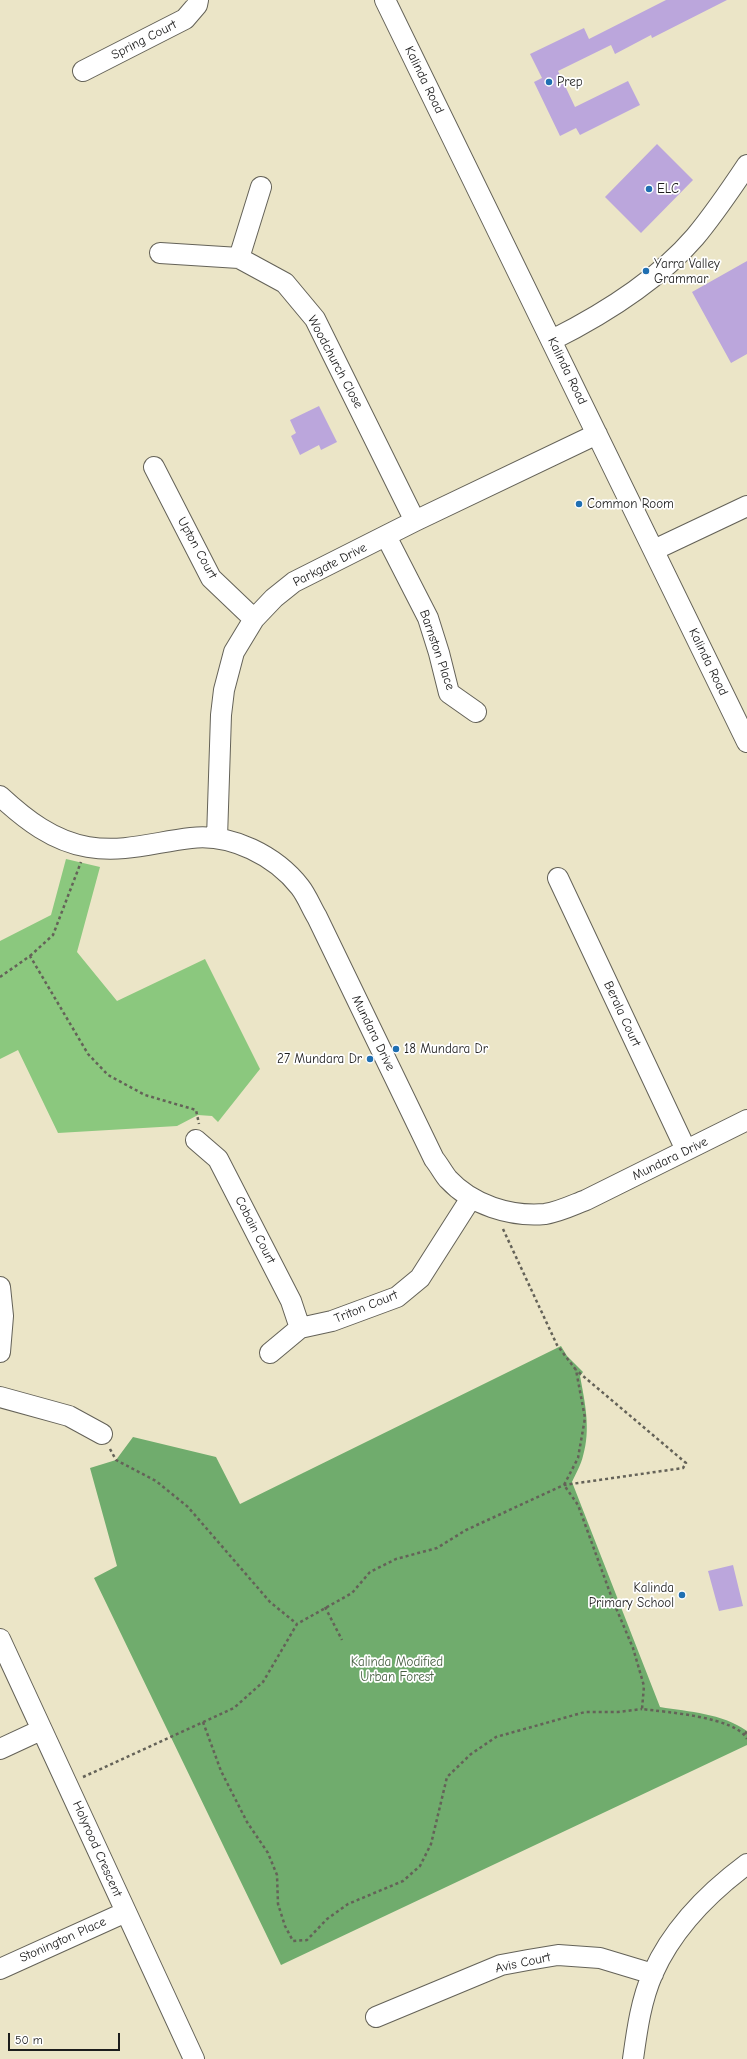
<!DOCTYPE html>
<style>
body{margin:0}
#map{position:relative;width:747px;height:2059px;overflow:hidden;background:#ebe5c7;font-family:"Comic Neue",sans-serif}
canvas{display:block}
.scale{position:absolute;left:8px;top:2033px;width:112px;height:18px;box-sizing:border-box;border:2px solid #1c1c1c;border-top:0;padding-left:5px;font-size:12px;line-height:14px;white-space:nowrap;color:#1c1c1c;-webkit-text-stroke:3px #fff;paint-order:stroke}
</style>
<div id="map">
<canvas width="747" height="2059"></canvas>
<div class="scale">50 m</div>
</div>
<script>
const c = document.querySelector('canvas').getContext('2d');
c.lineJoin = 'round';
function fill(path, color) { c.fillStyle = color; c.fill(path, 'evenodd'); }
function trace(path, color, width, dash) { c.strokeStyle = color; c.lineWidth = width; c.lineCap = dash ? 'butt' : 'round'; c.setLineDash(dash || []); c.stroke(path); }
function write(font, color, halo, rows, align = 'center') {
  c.font = font + ' "Comic Neue",sans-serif'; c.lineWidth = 3.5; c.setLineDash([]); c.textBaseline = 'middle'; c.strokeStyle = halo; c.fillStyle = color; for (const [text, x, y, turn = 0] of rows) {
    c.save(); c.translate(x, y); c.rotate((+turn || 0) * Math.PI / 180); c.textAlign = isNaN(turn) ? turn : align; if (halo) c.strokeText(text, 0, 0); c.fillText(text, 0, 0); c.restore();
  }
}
fill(new Path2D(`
 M66 859 100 867 77 952 117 1001 205 959 260 1069 218 1122 212 1116 198 1115 177 1126 58 1133 18 1050 0 1059V941L51 915Z`), '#8bc87e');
fill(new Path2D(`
 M561 1346 567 1356 583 1372 580 1376C585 1403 591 1429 583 1456 581 1465 576 1473 572 1482L660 1707C690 1712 721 1713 747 1731V1745L281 1965 94 1578 117 1566 90 1468 116 1460 133 1437 216 1457 240 1504Z`), '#70ac6d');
fill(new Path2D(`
 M666 0H727L652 38 651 35 615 54 611 45 558 71 575 107 628 81 640 105 580 135 576 128 560 136 534 82 542 78 530 54 584 28 589 39Z
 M657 144 693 180 641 233 605 197Z
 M747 261V354L731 363 692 292Z
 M319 406 337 442 321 450 319 445 300 455 291 436 296 433 290 420Z
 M733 1565 743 1606 719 1611 708 1571Z`), '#bba6dc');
const minor = new Path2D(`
 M385 0 747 742
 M83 71 185 19 197 5 198 0
 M160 253 239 258 285 283 315 319 415 521
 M239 258 261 187
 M552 340C604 314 657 281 695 237 714 214 731 189 747 165
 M154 467 211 578 254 619
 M386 536 428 618 439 653 449 693 476 712
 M654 550 747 506
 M0 796C26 820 53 841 88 847 125 853 155 842 191 838 231 833 276 856 300 887 307 896 311 907 317 917L434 1159C439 1165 443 1173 448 1179 472 1205 510 1217 545 1214 559 1212 573 1205 586 1200L747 1120
 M217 838 221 715 224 690 234 652 254 619 274 598 294 582 415 521 597 434
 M558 878 686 1150
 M196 1140 218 1159 291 1301 300 1328
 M0 1287 3 1316 0 1352
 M270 1353 300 1328 332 1321 397 1297 420 1278 471 1198
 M0 1397 69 1416 102 1434
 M0 1639 194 2059
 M0 1749 41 1730
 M0 1969 126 1912
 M376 2017 501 1965 528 1960 558 1955 600 1958 653 1974
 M633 2059C637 2030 641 2000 653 1973 673 1928 708 1893 747 1864`);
trace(minor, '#646258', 22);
trace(new Path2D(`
 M30 956 53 935 81 862
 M0 977 30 956 88 1054 108 1075 145 1095 196 1110 199 1124
 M503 1229 557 1345 576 1370 585 1418 578 1458 564 1485 578 1505 613 1601 633 1648 644 1686 642 1709C665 1712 736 1717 747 1739
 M110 1449 116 1460 156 1481 188 1507 270 1602 297 1624
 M325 1607 342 1640
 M203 1722 221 1771 247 1822 268 1853 277 1875 278 1904 285 1926 293 1941 307 1940 327 1919 348 1904 403 1881 420 1866 431 1844 447 1777 471 1754 496 1737 585 1712H618L642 1709
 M745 1734 747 1731
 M83 1777 234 1708 263 1682 297 1624 352 1593 370 1572 396 1559 437 1548 466 1530 564 1485 683 1468 686 1463 576 1370`), '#646258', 2.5, [3, 3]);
trace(minor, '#fff', 20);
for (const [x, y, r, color] of [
 [549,82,4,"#1f6fb2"],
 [649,189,4,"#1f6fb2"],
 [646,271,4,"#1f6fb2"],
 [579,504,4,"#1f6fb2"],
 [396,1049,4,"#1f6fb2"],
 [370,1059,4,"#1f6fb2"],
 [682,1595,4,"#1f6fb2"]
]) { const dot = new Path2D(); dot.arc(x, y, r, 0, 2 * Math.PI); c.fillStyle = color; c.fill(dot); trace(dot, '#fff', 1.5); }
write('13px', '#1c1c1c', '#fff', [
 ["Spring Court",144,40,-27],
 ["Kalinda Road",424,80,64],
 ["Woodchurch Close",335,362,62],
 ["Kalinda Road",567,371,64],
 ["Upton Court",197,548,61],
 ["Parkgate Drive",330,565,-27],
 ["Barnston Place",437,650,71],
 ["Kalinda Road",708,662,64],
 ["Berala Court",622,1014,65],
 ["Mundara Drive",373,1033,64],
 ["Mundara Drive",670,1159,-26],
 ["Cobain Court",255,1230,63],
 ["Triton Court",366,1307,-22],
 ["Holyrood Crescent",97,1849,66],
 ["Stonington Place",63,1940,-24],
 ["Avis Court",523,1963,-12]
]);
write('13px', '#1c1c1c', '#fff', [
 ["Prep",557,82],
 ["ELC",657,189],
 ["Yarra Valley",654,264],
 ["Grammar",654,279],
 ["Common Room",587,504],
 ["18 Mundara Dr",404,1049],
 ["27 Mundara Dr",362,1059,"right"],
 ["Kalinda",674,1588,"right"],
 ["Primary School",674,1603,"right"]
], 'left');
write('13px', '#486143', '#fff', [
 ["Kalinda Modified",397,1662],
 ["Urban Forest",397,1677]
]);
</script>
